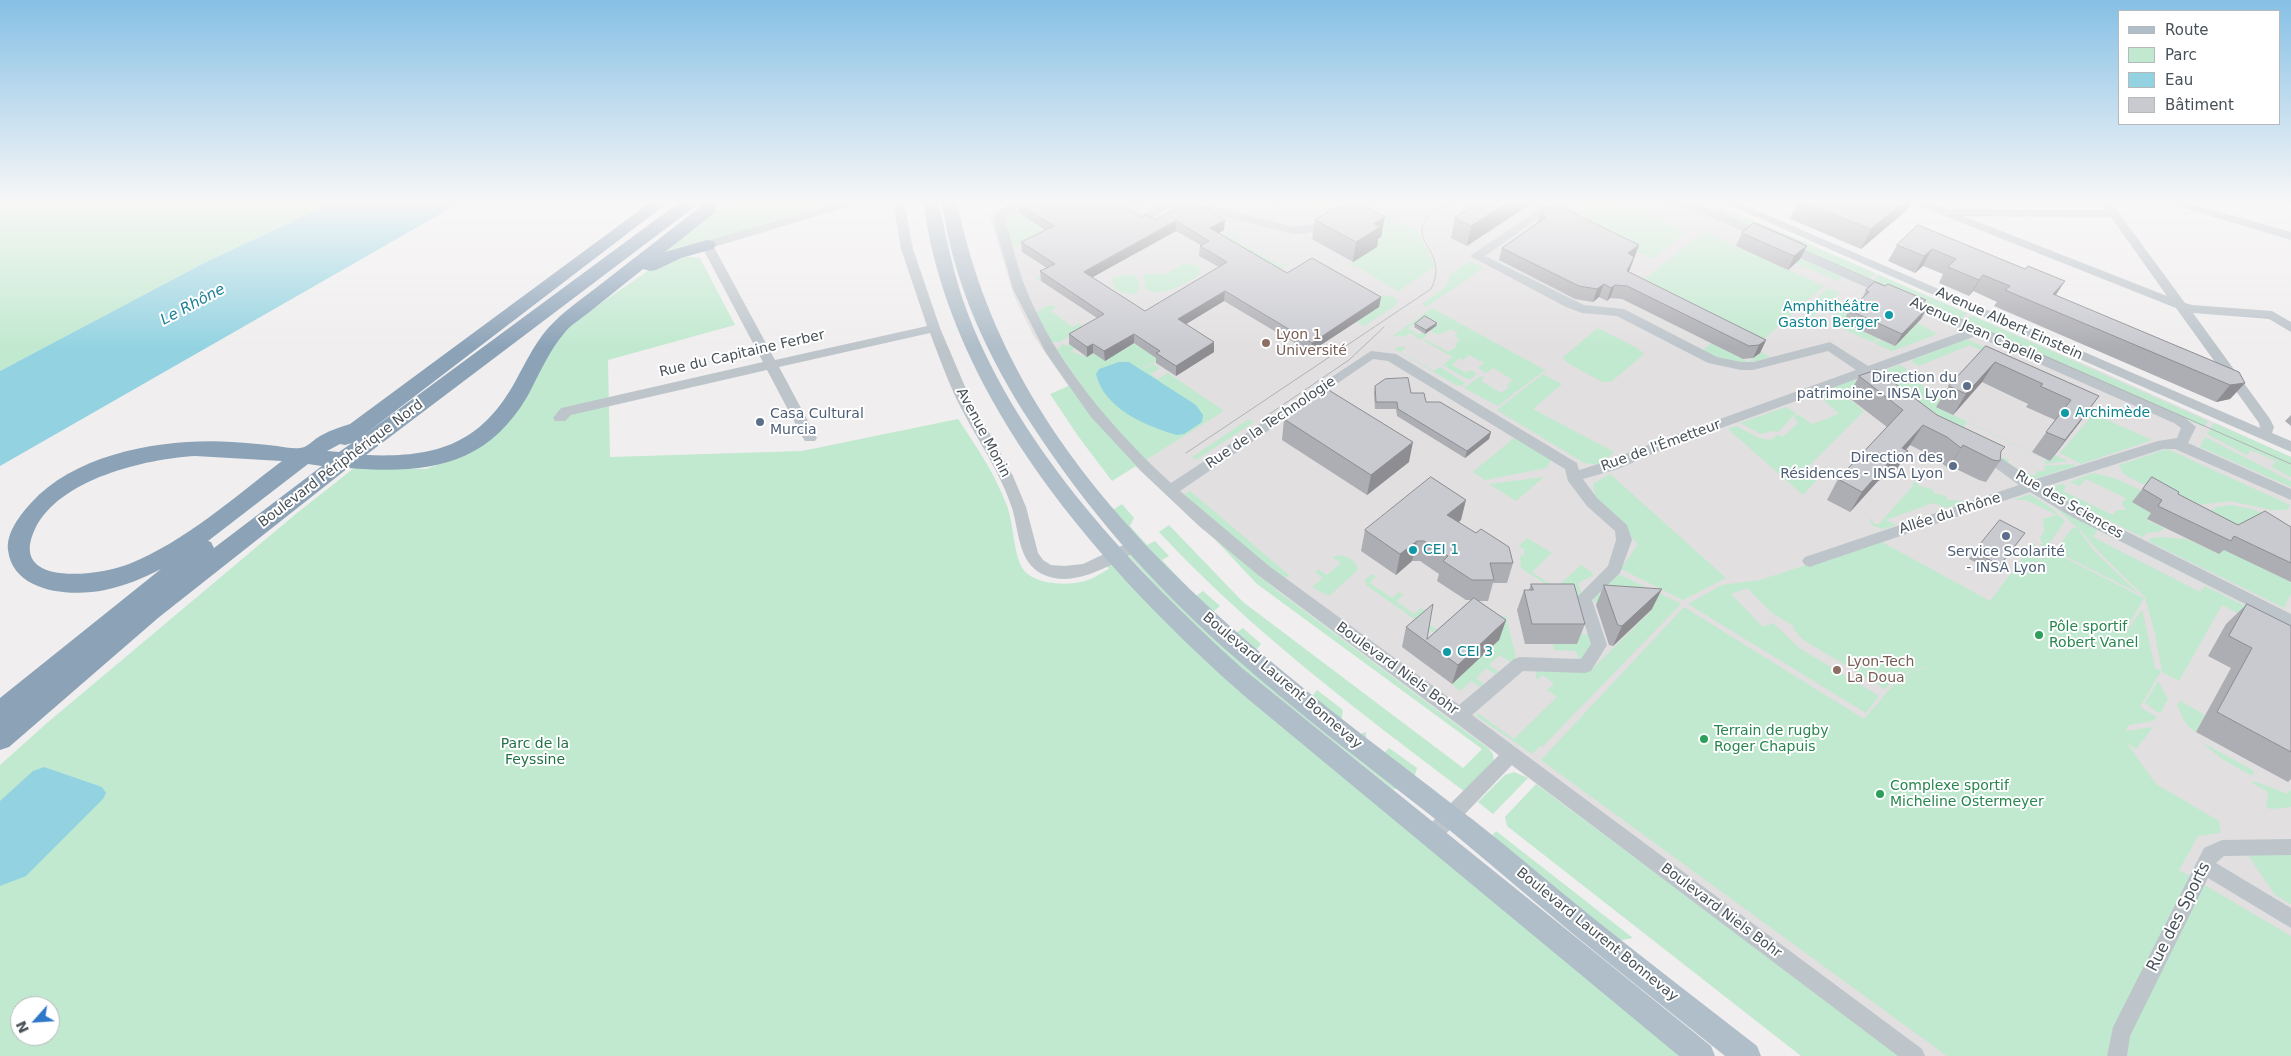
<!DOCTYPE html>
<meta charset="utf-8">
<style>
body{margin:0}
#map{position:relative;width:2291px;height:1056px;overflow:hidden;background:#f0eeee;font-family:"DejaVu Sans",sans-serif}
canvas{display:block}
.legend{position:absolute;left:2118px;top:10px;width:162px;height:115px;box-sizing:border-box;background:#fff;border:1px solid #b6b9bc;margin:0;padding:6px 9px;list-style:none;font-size:15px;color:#485158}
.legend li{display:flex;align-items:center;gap:10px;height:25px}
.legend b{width:25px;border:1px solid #b6b9bc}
.north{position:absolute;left:10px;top:996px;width:50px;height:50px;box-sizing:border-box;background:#fff;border:1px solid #b6b9bc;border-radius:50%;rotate:244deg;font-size:14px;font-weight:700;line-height:20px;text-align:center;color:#485158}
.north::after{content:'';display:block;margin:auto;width:18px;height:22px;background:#2e77c9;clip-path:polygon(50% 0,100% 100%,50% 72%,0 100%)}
</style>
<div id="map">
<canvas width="2291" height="1056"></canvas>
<ul class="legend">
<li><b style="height:6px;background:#b0bec9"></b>Route</li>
<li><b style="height:14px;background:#c1e9cf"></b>Parc</li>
<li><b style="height:14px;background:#93d3e1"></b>Eau</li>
<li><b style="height:14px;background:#c9cad0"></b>Bâtiment</li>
</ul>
<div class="north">N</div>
</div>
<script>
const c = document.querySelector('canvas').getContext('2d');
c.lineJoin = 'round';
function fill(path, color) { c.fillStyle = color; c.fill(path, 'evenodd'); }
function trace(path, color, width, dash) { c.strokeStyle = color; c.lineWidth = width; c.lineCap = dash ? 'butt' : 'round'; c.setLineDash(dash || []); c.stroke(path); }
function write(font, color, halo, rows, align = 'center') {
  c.font = font + ' "DejaVu Sans",sans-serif'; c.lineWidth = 4; c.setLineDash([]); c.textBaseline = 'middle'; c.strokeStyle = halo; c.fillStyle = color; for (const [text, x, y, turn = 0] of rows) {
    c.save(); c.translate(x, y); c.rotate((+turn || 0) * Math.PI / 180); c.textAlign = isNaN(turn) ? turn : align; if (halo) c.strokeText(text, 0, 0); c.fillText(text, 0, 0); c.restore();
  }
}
fill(new Path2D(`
 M1014 201H1272L1333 216 1360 201H1709L2107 374 2291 457V1056H1901L1279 592 1250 569 1137 468 1107 439 1088 415 1033 335 1014 296 989 215Z`), '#e1dfdf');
fill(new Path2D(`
 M0 201H335L202 264 0 371Z
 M729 201H840L841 202 672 252 652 261Z
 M1031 201 1020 214 1075 249 1064 269 1041 281 1036 278 1051 271 1043 266 1035 237 1010 249 1003 222 1010 212Z
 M1272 201H1360L1333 216Z
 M1573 201H1619L1683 230 1685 233 1654 258H1650L1600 234 1585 219 1564 207Z
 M1689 201H1708L1777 231 1770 236Z
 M1385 215 1418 232 1435 267 1398 291 1356 266 1349 265 1370 244 1382 236 1366 227Z
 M1705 232 1824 286 1759 343 1638 284Z
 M1781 232 1875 273 1868 279 1774 238Z
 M1230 234 1239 235 1234 239 1281 266 1287 262 1290 264 1264 280 1207 247Z
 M682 256 700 258 735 325 608 360 610 457 802 451 958 419C977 447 995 474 1007 506 1014 524 1013 554 1023 569 1034 585 1068 586 1085 581 1093 579 1101 573 1109 569L1106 565H1116L1689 1056H0V765L47 723 297 513 354 468 426 469 464 455 565 328 652 268ZM20 1006H50V1036H20Z
 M1801 259 1842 277 1837 281 1796 263Z
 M1470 261 1482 267V269L1426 307 1422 304 1446 287 1450 275Z
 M1185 263 1197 266 1202 272C1192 282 1157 300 1145 288L1144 274H1165Z
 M1122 275H1134L1138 279 1139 289 1135 294 1123 293 1114 287 1112 279Z
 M1879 275 1967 313 1960 320 1872 281Z
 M1828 288 1840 293 1813 316 1803 311Z
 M1383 295 1394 297 1397 301 1396 305 1364 326 1357 322 1372 303Z
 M1052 305 1057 307 1051 311 1073 327 1080 323 1082 328 1060 342H1052L1036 313 1046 306Z
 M1841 307 1854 312 1879 339 1872 342 1843 329 1835 313Z
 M1432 308 1545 370 1498 406 1464 388 1481 376 1484 378 1481 381 1501 393 1510 387 1507 385 1513 380 1493 368 1486 373 1478 368 1484 363 1469 355 1463 360 1460 358 1452 365 1466 373 1471 370 1477 374 1471 379 1465 378 1443 365 1453 357 1424 341 1426 340 1449 352 1457 346 1455 344 1460 340 1455 336 1458 333 1451 329 1438 335 1430 330 1439 323 1432 319 1419 324 1416 323 1408 328 1419 335 1423 332 1427 335 1421 340 1410 333 1404 337 1400 335 1396 337 1393 336Z
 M1971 315 2208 421 2204 427 1964 322Z
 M1917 323 1938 334 1892 351 1874 343 1881 340 1895 346Z
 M1598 328 1637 348 1644 354 1611 382H1602L1566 362 1563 357Z
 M1116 331 1160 360 1144 367 1146 368 1153 364 1160 368 1151 374 1158 379 1168 373 1224 411 1112 481 1078 436 1050 394 1071 385 1099 410 1057 350 1063 344 1066 346 1070 344 1075 348 1071 351 1083 356Z
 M1967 339 1988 349 1980 350 1970 345 1919 366 1912 362 1914 359Z
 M1711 343 1749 362 1761 352 1770 357C1746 367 1724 361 1702 351Z
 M1398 347H1406L1401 352 1434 371 1440 367 1465 383 1462 386 1456 385 1395 349Z
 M1900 365 1906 369 1907 372 1904 376 1945 397 1937 407 2049 461 2054 455 2068 461 2044 464 2046 460 1967 422 1962 429 1956 428 1881 374 1882 371Z
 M1543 374 1562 384 1533 409 1614 452 1601 465 1584 463 1497 410Z
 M1852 379 1864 388 1846 396 1864 411 1804 471 1818 479 1803 495 1728 429 1736 426 1759 438 1771 440 1778 435 1783 437 1798 423 1794 417 1797 414 1812 424 1839 414 1818 395Z
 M2060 399 2152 440 2081 464 2060 453 2089 419 2051 401Z
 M1786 407 1796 413 1778 432 1772 431 1761 434 1740 423Z
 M1249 419 1254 422 1196 460 1192 457Z
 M2214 423 2291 457V477L2272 467 2276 461 2251 450 2247 455 2207 434Z
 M1515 437 1551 459 1547 468 1485 480 1473 472Z
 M2205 437 2291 481V487L2200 447Z
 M1986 446 2000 453 1999 456 2009 460 2007 463 2034 476 2038 471H2046L2043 466 2072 464 2076 466 2031 480 2027 478 1984 448V447Z
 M2167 449 2290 505 2289 508 2284 510H2271L2230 501 2190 506 2130 478 2123 473 2119 465Z
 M2093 473 2114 478 2141 490 2145 510 2151 513 2147 520 2164 528 2161 531 2147 533 2142 537 2069 501 2053 489V487L2061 484 2066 485 2063 491 2113 515 2117 510H2126L2122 503 2126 498 2086 479 2079 486 2070 482Z
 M1610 474 1726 578 1683 600 1621 569 1638 544 1596 501 1593 484Z
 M1544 477 1516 501 1489 484Z
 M1917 482 1919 486 1932 489 1934 493 1946 496 1948 500 1966 501 1947 508 1933 503 1886 520 1896 525 1884 529 1873 526 1870 520 1871 518 1874 524H1879L1913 486 1911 483Z
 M1190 491 1290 576 1282 578 1184 495Z
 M2030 494 2050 507 2065 521 2046 548 2039 544H2043L2040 538 2044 532 2043 519 2057 515 2026 500H2013Z
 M1122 504 1134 518 1130 526 1147 545 1155 541 1169 556 1162 560 1196 596 1203 591 1220 606 1213 612 1236 633 1243 628 1261 644 1256 650 1311 698 1317 690 1343 710 1341 722 1360 734 1366 732V739L1384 753 1389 748 1417 768 1413 781C1306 699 1203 613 1113 510Z
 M2230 505 2252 509 2267 515 2226 533 2208 512 2217 507Z
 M2054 506 2098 529 2093 537 2200 592 2205 586 2291 629V640L2222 605 2179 681 2162 672 2155 634 2145 597 2099 552 2083 533Z
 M1169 525 1243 602 1463 768 1482 749 1257 584 1209 533 1279 592 1488 748 1493 754 1494 762 1465 792C1358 711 1250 630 1159 532Z
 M2073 527 2078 529 2094 551 2138 593 2055 551Z
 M2162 537 2183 539 2184 538 2219 554 2220 548 2291 582V594L2284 608 2148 541 2152 538Z
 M1527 538 1552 553 1532 572 1556 588 1581 565 1592 572 1593 576 1578 583 1582 596H1564L1521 568 1520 555 1524 556V548L1518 547Z
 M1880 541 1990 601 2033 544 2044 550 2030 570 2047 549 2144 598 2116 647 2142 609 2155 668 2161 671 2140 707 2157 717 2153 721 2129 725 2126 731 2153 727 2136 749 2126 742 2156 784 2219 821 2221 833 2198 836 2179 870 2291 936V1056H1947L1541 760 1684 607 1864 719 1896 682 1911 672 1931 666C1913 669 1898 676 1885 689L1802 639 1793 628 1794 626 1772 613 1747 588 1731 594 1763 627 1773 623 1799 648 1879 696 1866 713 1688 604 1722 585 1760 580Z
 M1130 553 1398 789H1393L1205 639 1127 554Z
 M1335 556C1345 554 1356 559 1358 570L1329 596 1312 587 1323 578 1315 572 1318 569 1327 575 1341 563 1333 558Z
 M1372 574 1376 576 1370 583 1392 598 1399 592 1403 595 1396 601 1414 614 1421 608 1426 611 1419 617 1437 630 1434 633 1366 585 1365 580Z
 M1618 574 1680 603V605L1542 747 1540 746 1532 754 1475 715 1479 714 1514 739 1557 697 1547 690 1554 683 1542 675 1537 680 1535 671 1589 672 1652 610 1593 602 1595 590Z
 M1454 615 1506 616 1516 658 1510 662 1500 655 1489 665 1499 672 1496 675 1486 668 1476 678 1485 685 1482 688 1471 681 1460 691 1452 684 1486 649 1489 650 1499 640 1448 621Z
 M1579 624 1582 634H1594L1596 646 1582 660H1579L1576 651 1554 650 1553 644Z
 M2158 681 2168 699 2161 712H2157L2145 703Z
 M2180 701 2205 715 2196 732C2185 726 2182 716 2177 705Z
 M2200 741 2254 771 2252 776 2222 759Z
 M1514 772 1528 778 1493 814 1478 802 1505 775Z
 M2254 781 2288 794 2290 790 2291 791V807L2271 809 2266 807 2268 792 2252 783Z
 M1536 784 1901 1056H1801L1507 826 1505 817Z
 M1496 831 1633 938 1618 941 1491 837Z
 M2248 855H2291V904L2275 895Z`), '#c1e9cf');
fill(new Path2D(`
 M335 201H463L0 466V371L202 264Z
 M1119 362H1129L1196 405 1203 415 1202 422 1184 434 1177 435C1146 426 1104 409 1096 374L1099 369Z
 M44 767 102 787 106 793 103 799 26 876 0 886V801L33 771Z`), '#93d3e1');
fill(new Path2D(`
 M845 201H862L860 203 714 247 775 360 927 326 901 249 893 201H904L913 249 940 328 969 396 1013 476 1026 507 1038 553 1043 560 1051 565 1064 566 1083 564 1136 539 1141 541 1144 545 1141 549C1113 563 1075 590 1042 574 1018 562 1019 530 1012 508 999 468 973 434 955 396 946 376 938 354 930 333L779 367 817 438 815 441H805L803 438 767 370 571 415 565 421H555L553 418 561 408 763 362 701 245 703 242Z
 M1015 201H1029L1008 214 1005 219C1012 242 1017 267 1026 289 1055 362 1113 430 1171 483L1371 351 1396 354 1577 463 1579 470 1608 461 1656 442 1856 370 1828 351 1753 370H1741L1708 363 1617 316 1582 313 1566 307 1470 256 1551 201H1563L1485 256 1584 305 1624 309 1717 357 1741 362H1753L1830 342 1868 366 1965 331 1782 250 1780 247 1782 244 1786 243 2184 417 2196 427 2188 443 2291 489V500L2175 449H2163L2044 487 2082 509 2291 614V627L2072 517 2030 492 1815 565 1810 567 1805 565 1802 561 1805 557 2019 485 1978 455 1976 452 1978 449H1988L2033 480 2158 441 2177 438 2181 428 2174 423 1976 336 1877 372 1893 384 1891 387H1881L1865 376 1666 448 1618 469 1583 479 1597 498 1627 525 1632 540 1620 573 1592 600 1607 645 1591 671 1585 673 1523 671 1472 715 1922 1049 1925 1056H1898L1512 765 1439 841 1432 843 1425 841 1423 835 1425 829 1499 755 1258 575 1199 526 1143 473 1091 417 1046 353 1013 289 993 219 1000 210ZM1373 359 1388 361 1565 469 1568 481 1587 506 1615 531 1616 540 1608 566 1576 598 1591 644 1581 659 1520 657 1514 659 1459 705 1269 566 1180 491Z
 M1125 201H1139L1122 211H1114L1112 209Z
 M1165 201H1191L1294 227 1319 223 1360 201H1373C1357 219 1318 234 1294 234L1176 204 1146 221H1138L1136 219 1138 217Z
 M1668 201 1694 202 1771 237 1769 239H1761L1688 207 1678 206Z
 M1720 201H1735L2260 428 2259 423 2176 308 1912 203 1910 201H1925L1950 210 1954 209 2106 210 2099 201H2110L2185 303 2192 305 2272 311 2291 322V332L2269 319 2193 313 2270 419 2274 427 2272 433 2291 441V452ZM1963 216 2111 217 2167 296Z
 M2165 201H2182L2291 232V240L2167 203Z
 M2291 839V855L2224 856 2216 863 2291 908V928L2208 878 2130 1036 2127 1056H2107L2113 1027 2204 848 2222 840Z`), '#bdc5cb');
fill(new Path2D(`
 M923 201H938C947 239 954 278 968 314 1021 452 1134 570 1242 668L1711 1046 1715 1056H1679L1248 699C1103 572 949 399 923 201Z
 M942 201H957C1013 486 1258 653 1472 819 1513 851 1552 885 1592 917 1647 961 1702 1003 1757 1046L1761 1056H1725C1674 1015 1622 974 1572 933 1532 900 1493 866 1453 833 1377 773 1299 715 1226 650 1152 584 1086 508 1032 425 988 358 952 281 942 201Z`), '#b0bec9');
fill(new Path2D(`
 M652 201H670L364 435 681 201H699L697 205 366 455C435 458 480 445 515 382 526 362 537 338 554 322 568 308 586 296 601 284 634 258 667 233 700 207L704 201H720L713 214 665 252 707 240 713 241 716 245 713 249 681 258 656 270 650 271 643 269C626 283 609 296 592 310 584 317 573 323 566 331 549 350 539 375 527 397 485 468 424 474 348 468L158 618 9 747 0 750V698L161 569C144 578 124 586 105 590 71 597 13 593 8 550 6 533 20 515 31 503 77 452 167 438 232 442 247 443 262 444 277 446 284 447 293 449 300 448 307 448 315 438 322 435 331 430 341 427 350 424ZM352 443 339 452 327 451 340 444 345 445ZM195 456 282 461C233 498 186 541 129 564 100 576 7 588 35 529 59 479 145 459 195 456ZM308 464 322 466 214 548 211 542 208 541Z`), '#8ba2b7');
trace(new Path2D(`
 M1692 201 1763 232
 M1758 224 1802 243
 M1792 245 2291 464
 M1268 415 1349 360 1384 327
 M1186 453 1431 289C1449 254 1411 242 1425 221 1431 211 1445 207 1454 201`), '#b0b3b7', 1);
fill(new Path2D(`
 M1191 201 1224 230 1218 233 1287 273 1381 297 1379 307 1310 352 1224 301 1186 324 1214 342V352L1176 376 1156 363V358L1134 343 1105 361 1093 353 1087 357 1069 344V334L1097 318 1041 281 1040 271 1047 268 1022 252 1021 242 1045 230 1019 213 1018 204 1112 203 1142 217 1155 220ZM1176 231 1201 245 1200 246 1199 256 1219 267 1145 311 1092 277Z
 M1482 201 1467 246 1451 238 1455 218Z
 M1747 201H1765L1759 206Z
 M1798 201H1913L1908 209 1861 249 1790 219Z
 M1345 209 1385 217 1381 237 1378 239 1377 247 1353 262 1312 239 1315 220Z
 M1541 210 1639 245 1629 272 1766 340 1760 353 1753 358 1743 359 1622 299 1610 298 1607 301 1599 297 1593 302 1575 299 1499 260 1502 248 1537 223Z
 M1918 225 2056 295 2245 383 2230 399 2216 402 1994 306 1997 302 1973 291 1969 296 1939 283 1943 274 1923 266 1915 273 1888 261 1897 245Z
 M1742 233 1800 259 1788 270 1736 246Z
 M1885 286 1926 300 1923 305 1921 319 1895 346 1843 322 1849 310 1862 299 1866 290Z
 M1437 323 1436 326 1425 334 1414 327 1415 324Z
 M1986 346 2099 396 2050 461 2032 452 2055 420 2026 407 2028 404 1982 382 1953 415 1936 407 1949 386Z
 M1859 376 1937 415 2001 452 2000 461 1986 482 1979 480 1950 466 1948 468 1934 457 1910 445 1906 450 1908 451 1895 472 1878 481 1850 512 1827 500 1838 479 1887 427 1848 397Z
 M1375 386 1411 393 1426 402 1491 432 1489 439 1465 458 1397 416 1396 409H1375L1374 393Z
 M2291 415V426L2285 421Z
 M1284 419 1409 462 1367 495 1282 440Z
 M2152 477 2178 494 2238 525 2291 527V582L2224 550 2219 554 2147 519 2151 513 2132 502Z
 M1461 520 1458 522 1513 563 1507 583H1493L1488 601H1478L1506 620 1499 640 1452 684 1402 647 1406 627 1427 639 1471 600H1466L1437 581 1439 574 1420 561H1412L1396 575 1361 551 1365 530Z
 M2025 533 1995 572 1969 559 1974 552Z
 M1531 584 1585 624 1577 644H1525L1517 610 1524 590H1529Z
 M1604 585 1652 609 1613 646 1609 645 1596 605Z
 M2247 604 2291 626V779L2288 782 2196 732 2231 668 2208 656 2226 624Z`), '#adaeb3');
fill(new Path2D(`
 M1510 201H1535L1467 246 1471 226Z
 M1761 201H1765L1759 206Z
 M1905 201H1913L1908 209 1861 249 1871 229Z
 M1385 217 1381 237 1378 239 1377 247 1353 262 1356 242 1374 224Z
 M1225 220 1224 230 1210 238V228Z
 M1176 221V231L1084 282V272Z
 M1639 245 1630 269 1623 284 1628 253Z
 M1807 246 1800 259 1788 270 1794 256Z
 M1932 249 1923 266 1915 273 1924 256Z
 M1983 275 1973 291 1969 296 1979 280Z
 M2065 281 2054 298 2053 294Z
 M1604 284 1599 297 1593 302 1597 289Z
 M1615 285 1610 298 1607 301 1611 288Z
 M1225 291 1224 301 1178 329V319Z
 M1381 297 1379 307 1310 352 1312 343Z
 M1928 307 1921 319 1895 346 1902 334Z
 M1437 323 1436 326 1425 334 1426 330Z
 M1134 334V343L1105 361 1104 351Z
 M1766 340 1760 353 1753 358 1759 345Z
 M1214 342V352L1176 376V366Z
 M1093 344V353L1087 357V347Z
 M1995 362 1982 382 1953 415 1966 394Z
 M2245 383 2230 399 2216 402 2230 385Z
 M2099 396 2084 417 2050 461 2065 440Z
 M1923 425 1910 445 1902 454 1908 451 1895 472 1878 481 1850 512 1862 492Z
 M1491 432 1489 439 1465 458 1467 451Z
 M1413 442 1409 462 1367 495 1371 475Z
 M1963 445 1950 466 1948 468 1961 448Z
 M1466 500 1461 520 1442 536 1447 515Z
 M1417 541 1412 561 1396 575 1400 554Z
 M1662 589 1652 609 1613 646 1622 626Z
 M1506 620 1499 640 1452 684 1458 665Z`), '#8d8d92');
const building = new Path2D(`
 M1025 201H1111L1112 203H1119L1142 217 1146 215 1155 220 1191 201 1225 220 1210 228 1287 273 1312 258 1381 297 1312 343 1225 291 1178 319 1214 342 1176 366 1156 353 1160 351 1134 334 1104 351 1093 344 1087 347 1069 334 1104 314 1040 271 1055 264 1021 242 1054 226 1018 204ZM1176 221 1209 241 1200 246 1227 262 1145 311 1084 272Z
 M1482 201H1510L1471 226 1455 218Z
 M1802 201H1905L1871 229Z
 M1356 202 1385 217 1374 224 1380 227 1356 242 1315 220 1334 208 1340 206 1345 209Z
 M1553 206 1563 208 1639 245 1628 253 1634 257 1627 271 1766 340 1759 345 1749 346 1627 286 1615 285 1611 288 1604 284 1597 289 1579 286 1502 248 1545 218 1541 210Z
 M1754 223 1807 246 1794 256 1742 233Z
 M1918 225 2025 269 2028 266 2065 281 2053 294 2239 372 2245 383 2230 385 2005 290 2010 286 1983 275 1979 280 1948 267 1956 259 1932 249 1924 256 1897 245Z
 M1875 282 1885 286 1888 284 1926 300 1921 304 1928 307 1902 334 1849 310 1869 292 1866 290Z
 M1425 316 1437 323 1426 330 1415 324Z
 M1986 346 2099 396 2065 440 2046 432 2071 400 2040 386 2043 384 1995 362 1966 394 1949 386Z
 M1877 370 1937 415 2005 447 2001 451 2000 461 1993 460 1963 445 1961 448 1947 437 1923 425 1902 448 1908 451 1890 461 1862 492 1838 479 1903 410 1859 376Z
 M1408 378 1411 393H1424L1426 402H1440L1491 432 1467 451 1398 409 1397 402H1376L1375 386 1385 379Z
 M1327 389 1413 442 1371 475 1284 419Z
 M1431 477 1466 500 1447 515 1476 533 1481 529 1509 547 1513 563H1490L1494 580H1472L1443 561 1448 556 1424 541H1417L1400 554 1365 530Z
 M2152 477 2179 492 2178 494 2238 525 2265 511 2291 527V563L2234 536 2231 541 2158 506 2162 500 2143 489Z
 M2000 520 2025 533 2000 565 1974 552Z
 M1531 584H1574L1585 624H1532L1524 590H1533Z
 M1604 585 1662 589 1622 626 1618 625Z
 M1474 598 1506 620 1458 665 1406 627 1433 604 1427 639Z
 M2247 604 2291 626V752L2217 712 2252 648 2229 636Z`);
fill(building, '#c9cad0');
trace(building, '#8d8d92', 1);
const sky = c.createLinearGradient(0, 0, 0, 348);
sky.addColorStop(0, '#86c0e5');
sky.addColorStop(0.58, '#f8f7f7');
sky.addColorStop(1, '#f8f7f700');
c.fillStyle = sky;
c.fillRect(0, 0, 2291, 348);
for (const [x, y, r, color] of [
 [1889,315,5,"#0f9aa8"],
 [1266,343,5,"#8d6e63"],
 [1967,386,5,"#5c6f8a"],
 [2065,413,5,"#0f9aa8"],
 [760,422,5,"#5c6f8a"],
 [1953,466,5,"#5c6f8a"],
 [2006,536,5,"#5c6f8a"],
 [1413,550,5,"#0f9aa8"],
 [2039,635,5,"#2e9e5b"],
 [1447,652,5,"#0f9aa8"],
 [1837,670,5,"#8d6e63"],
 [1704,739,5,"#2e9e5b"],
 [1880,794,5,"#2e9e5b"]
]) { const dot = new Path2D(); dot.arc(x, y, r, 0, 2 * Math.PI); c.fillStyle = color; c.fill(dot); trace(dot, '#fff', 2); }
write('14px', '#0d838f', '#fff', [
 ["Amphithéâtre",1879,307,"right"],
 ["Gaston Berger",1879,323,"right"],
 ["Archimède",2075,413],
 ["CEI 1",1423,550],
 ["CEI 3",1457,652]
], 'left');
write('14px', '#485158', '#fff', [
 ["Avenue Albert Einstein",2009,324,24],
 ["Avenue Jean Capelle",1976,331,24],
 ["Rue du Capitaine Ferber",742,354,-13],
 ["Rue de la Technologie",1271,423,-34],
 ["Avenue Monin",983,433,62],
 ["Rue de l'Émetteur",1661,446,-20],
 ["Boulevard Périphérique Nord",341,464,-37],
 ["Rue des Sciences",2069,505,30],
 ["Allée du Rhône",1950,514,-18],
 ["Boulevard Niels Bohr",1397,669,36],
 ["Boulevard Laurent Bonnevay",1282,681,40],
 ["Boulevard Niels Bohr",1721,911,37],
 ["Boulevard Laurent Bonnevay",1597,935,39]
]);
write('14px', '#785e54', '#fff', [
 ["Lyon 1",1276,335],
 ["Université",1276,351],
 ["Lyon-Tech",1847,662],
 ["La Doua",1847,678]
], 'left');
write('14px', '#4e5e75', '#fff', [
 ["Direction du",1957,378],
 ["patrimoine - INSA Lyon",1957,394],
 ["Casa Cultural",770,414,"left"],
 ["Murcia",770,430,"left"],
 ["Direction des",1943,458],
 ["Résidences - INSA Lyon",1943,474],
 ["Service Scolarité",2006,552,"center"],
 ["- INSA Lyon",2006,568,"center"]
], 'right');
write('14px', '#27864d', '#fff', [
 ["Pôle sportif",2049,627],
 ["Robert Vanel",2049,643],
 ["Terrain de rugby",1714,731],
 ["Roger Chapuis",1714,747],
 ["Complexe sportif",1890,786],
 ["Micheline Ostermeyer",1890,802]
], 'left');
write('14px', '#227146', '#fff', [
 ["Parc de la",535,744],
 ["Feyssine",535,760]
]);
write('italic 15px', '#1d8196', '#fff', [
 ["Le Rhône",193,305,-28]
]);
write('16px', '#485158', '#fff', [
 ["Rue des Sports",2179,917,-63]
]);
</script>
